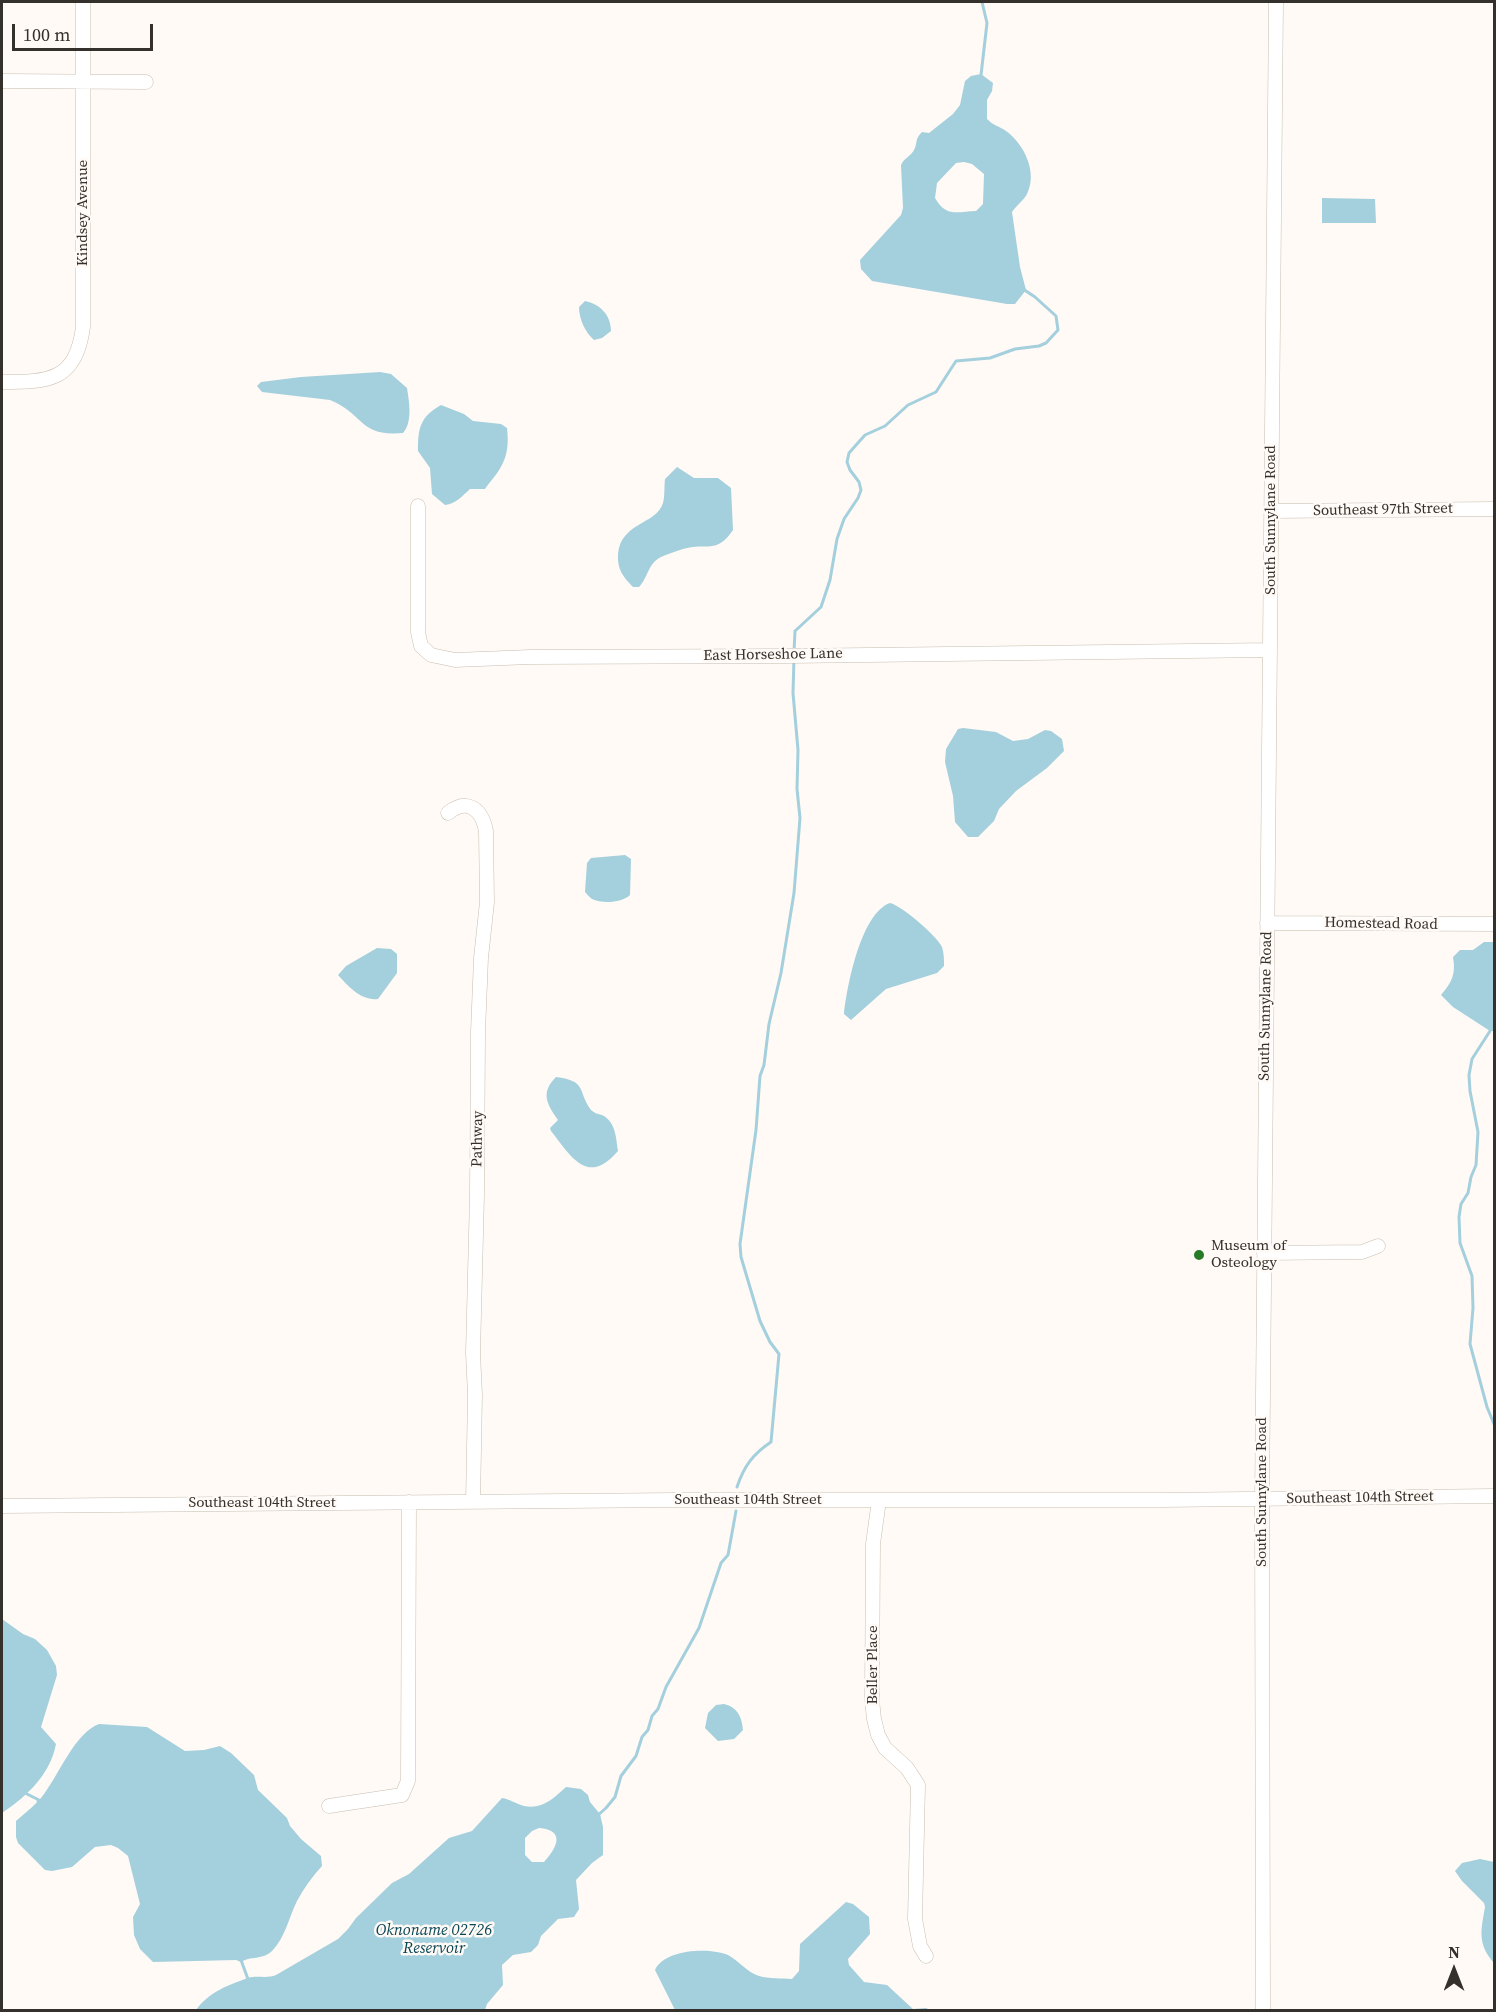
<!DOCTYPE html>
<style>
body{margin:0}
#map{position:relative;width:1496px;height:2012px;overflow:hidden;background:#fffaf5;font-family:"Source Serif 4",serif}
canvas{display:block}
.frame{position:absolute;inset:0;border:3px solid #34302b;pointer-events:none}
.north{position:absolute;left:1424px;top:1940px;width:60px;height:60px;-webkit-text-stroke:4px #fffaf5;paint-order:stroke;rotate:0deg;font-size:16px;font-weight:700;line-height:24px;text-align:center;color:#34302b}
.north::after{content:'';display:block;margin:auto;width:21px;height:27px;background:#34302b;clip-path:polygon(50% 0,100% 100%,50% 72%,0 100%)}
.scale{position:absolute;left:12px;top:24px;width:141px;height:27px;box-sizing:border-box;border:3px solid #34302b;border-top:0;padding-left:8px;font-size:18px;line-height:21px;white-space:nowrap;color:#34302b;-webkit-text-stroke:4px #fffaf5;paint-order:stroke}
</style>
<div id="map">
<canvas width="1496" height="2012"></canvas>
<div class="frame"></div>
<div class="north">N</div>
<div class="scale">100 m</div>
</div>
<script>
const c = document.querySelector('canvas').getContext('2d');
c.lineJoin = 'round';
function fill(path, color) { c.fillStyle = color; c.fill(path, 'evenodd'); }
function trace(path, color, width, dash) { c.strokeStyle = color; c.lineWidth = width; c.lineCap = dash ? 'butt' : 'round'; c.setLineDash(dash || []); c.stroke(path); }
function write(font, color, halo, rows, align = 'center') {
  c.font = font + ' "Source Serif 4",serif'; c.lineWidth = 5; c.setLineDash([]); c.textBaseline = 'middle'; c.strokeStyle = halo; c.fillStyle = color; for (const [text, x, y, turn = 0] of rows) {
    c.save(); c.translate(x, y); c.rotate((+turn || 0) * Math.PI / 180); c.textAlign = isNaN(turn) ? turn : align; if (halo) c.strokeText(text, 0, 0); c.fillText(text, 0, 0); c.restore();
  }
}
fill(new Path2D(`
 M981 74 993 83 992 91 987 100V119C994 126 999 126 1006 131 1024 144 1038 172 1027 194 1024 200 1016 206 1012 212L1020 267 1026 290 1015 304H1007L872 281 861 269 860 260 901 215 903 208 901 165C904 158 911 156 914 150 918 143 914 140 922 132L929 133 953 114 960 105 965 81 971 76ZM964 162 972 164 984 174 983 204 976 211C956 212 946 217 935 198L937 183 956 163Z
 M1322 198 1375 199 1376 223H1322Z
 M585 301C600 304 611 315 611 331L602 338 594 340C585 332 579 319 579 307Z
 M380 372 391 374 407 388C409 401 413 422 403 433 358 437 365 414 330 400L262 392 257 386 261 382 301 377Z
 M441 405 464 414 473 421 501 424 507 428C510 454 504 466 487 486L485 489H470C462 496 456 504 445 505L432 494 430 468 418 451C418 428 420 417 441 405Z
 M677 467 694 478H718L731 488 733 530C716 555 707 542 683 549 676 551 668 554 661 557 648 563 648 578 639 587H633C623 577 617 569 618 554 621 522 656 525 663 503 665 496 664 487 665 479Z
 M963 728 996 732 1013 741 1028 739 1045 730 1051 731 1062 739 1064 751 1047 768 1016 791 999 809 994 821 978 837H968L955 822 953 796 945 762 946 749 958 729Z
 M625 855 631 859 630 895C622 903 602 904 592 899 589 897 587 894 585 892L587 863 591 858Z
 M890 903C902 906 937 936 942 947 944 953 944 960 944 966L937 973 886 989 851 1020 844 1014C847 986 861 913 890 903Z
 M1484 942H1494V1031H1490L1453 1007 1441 995C1452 982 1456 974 1453 957L1460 950H1473Z
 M377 948 391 949 397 954V973L378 999C361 1001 348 986 338 975L346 966Z
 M556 1077C588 1081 577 1091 591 1110 595 1114 600 1114 604 1116 616 1124 616 1138 618 1151 588 1186 572 1158 551 1131L550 1128 558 1120C547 1104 540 1093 556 1077Z
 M2 1619 23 1634 35 1639 47 1650 56 1666 57 1675 41 1727 56 1744C50 1775 27 1796 2 1813Z
 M724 1704C738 1707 742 1718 743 1730L734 1739 718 1741 705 1728 708 1713 716 1705Z
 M99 1724 147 1727 185 1751 204 1750 220 1746 231 1753 254 1775 258 1790 287 1818 290 1826 301 1839 321 1856 322 1866C312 1877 304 1888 297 1901 289 1917 285 1938 272 1951 263 1960 250 1956 241 1962L236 1960 153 1962 140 1949 134 1935 133 1917 140 1904 128 1856 118 1848 111 1845 95 1847 72 1867 52 1871 45 1870 18 1843 16 1837V1821C25 1813 37 1804 44 1794 59 1774 75 1733 99 1724Z
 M566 1787 581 1789 588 1795 590 1802 600 1814 603 1827V1855L592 1863 576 1880 579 1909 574 1917 558 1919 541 1936 538 1945 531 1952 513 1955 502 1965 503 1985 487 2004 485 2010H196C209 1992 228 1985 248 1978 257 1975 267 1979 276 1975L338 1939 348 1929 356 1918 392 1883 409 1874 449 1838 472 1831 502 1798C510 1799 516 1804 524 1806 542 1810 554 1798 566 1787ZM539 1828C566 1830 557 1848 544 1862H532L525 1855V1838L532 1831Z
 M1480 1859 1494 1862V1963C1477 1944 1481 1930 1485 1907L1484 1903 1462 1881 1455 1871 1462 1863Z
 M846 1902 853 1904 869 1917 870 1934 848 1959 849 1965 864 1982 887 1985 913 2009 926 2008 930 2010H675L655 1970C664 1949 710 1947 728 1955 739 1961 747 1972 759 1976 769 1979 782 1978 792 1979L799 1971 800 1944Z`), '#a4cfdd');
trace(new Path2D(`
 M981 75 987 23 982 2
 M794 652 795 631 821 607 830 580 837 539 844 519 858 498 861 490 859 482 850 470 847 462 849 453 865 435 885 426 908 405 936 392 956 361 990 358 1015 349 1039 346 1046 343 1058 330 1056 316 1035 297 1023 289
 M1490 1031 1472 1059 1469 1075 1470 1091 1478 1132 1476 1165 1471 1177 1468 1193 1461 1204 1459 1217 1460 1243 1472 1276 1473 1308 1470 1344 1487 1407 1494 1424
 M737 1487C744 1466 753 1454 771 1442L779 1354 770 1342 760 1321 741 1257 740 1244 756 1130 760 1076 764 1065 769 1024 781 973 794 893 800 818 797 789 798 750 793 693 794 658
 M25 1793 39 1800 38 1801
 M597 1816 606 1808 615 1797 621 1776 636 1756 642 1737 648 1730 652 1716 658 1709 666 1687 699 1628 721 1563 728 1555 736 1511
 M241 1960 249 1982`), '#a4cfdd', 3);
const minor = new Path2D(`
 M2 81 146 82
 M2 382C49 382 76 381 83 327V2
 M418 506V632L421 646 431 655 455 660 530 657 787 656 1270 650
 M1271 511 1494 509
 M448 813C468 797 482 810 486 831L487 902 481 958 478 1032 477 1195 473 1353 475 1395 473 1502
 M1267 923 1494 924
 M1264 1253 1362 1252 1378 1246
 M879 1500 873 1544 872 1700 874 1719 878 1735 885 1748 907 1768 918 1785 915 1919 920 1946 926 1956
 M2 1506 677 1500H1163L1494 1496
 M329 1806 402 1795 408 1781 409 1502
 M1263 2010 1262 1499 1276 2`);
trace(minor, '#c7bdaf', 15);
trace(minor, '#fff', 14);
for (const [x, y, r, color] of [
 [1199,1255,6,"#277b26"]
]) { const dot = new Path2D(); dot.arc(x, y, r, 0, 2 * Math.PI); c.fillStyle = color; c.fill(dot); trace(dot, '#fffaf5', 2); }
write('15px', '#34302b', '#fffaf5', [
 ["Kindsey Avenue",83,213,-90],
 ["Southeast 97th Street",1383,510,-1],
 ["South Sunnylane Road",1271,520,-90],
 ["East Horseshoe Lane",773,655,-1],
 ["Homestead Road",1381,924,1],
 ["South Sunnylane Road",1266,1006,-89],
 ["Pathway",478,1139,-89],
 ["South Sunnylane Road",1262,1492,-90],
 ["Southeast 104th Street",1360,1498,-1],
 ["Southeast 104th Street",748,1500],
 ["Southeast 104th Street",262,1503],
 ["Beller Place",873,1665,-90]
]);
write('15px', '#34302b', '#fffaf5', [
 ["Museum of",1211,1246],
 ["Osteology",1211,1263]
], 'left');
write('italic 16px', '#074555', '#fffaf5', [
 ["Oknoname 02726",434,1931],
 ["Reservoir",434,1949]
]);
</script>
